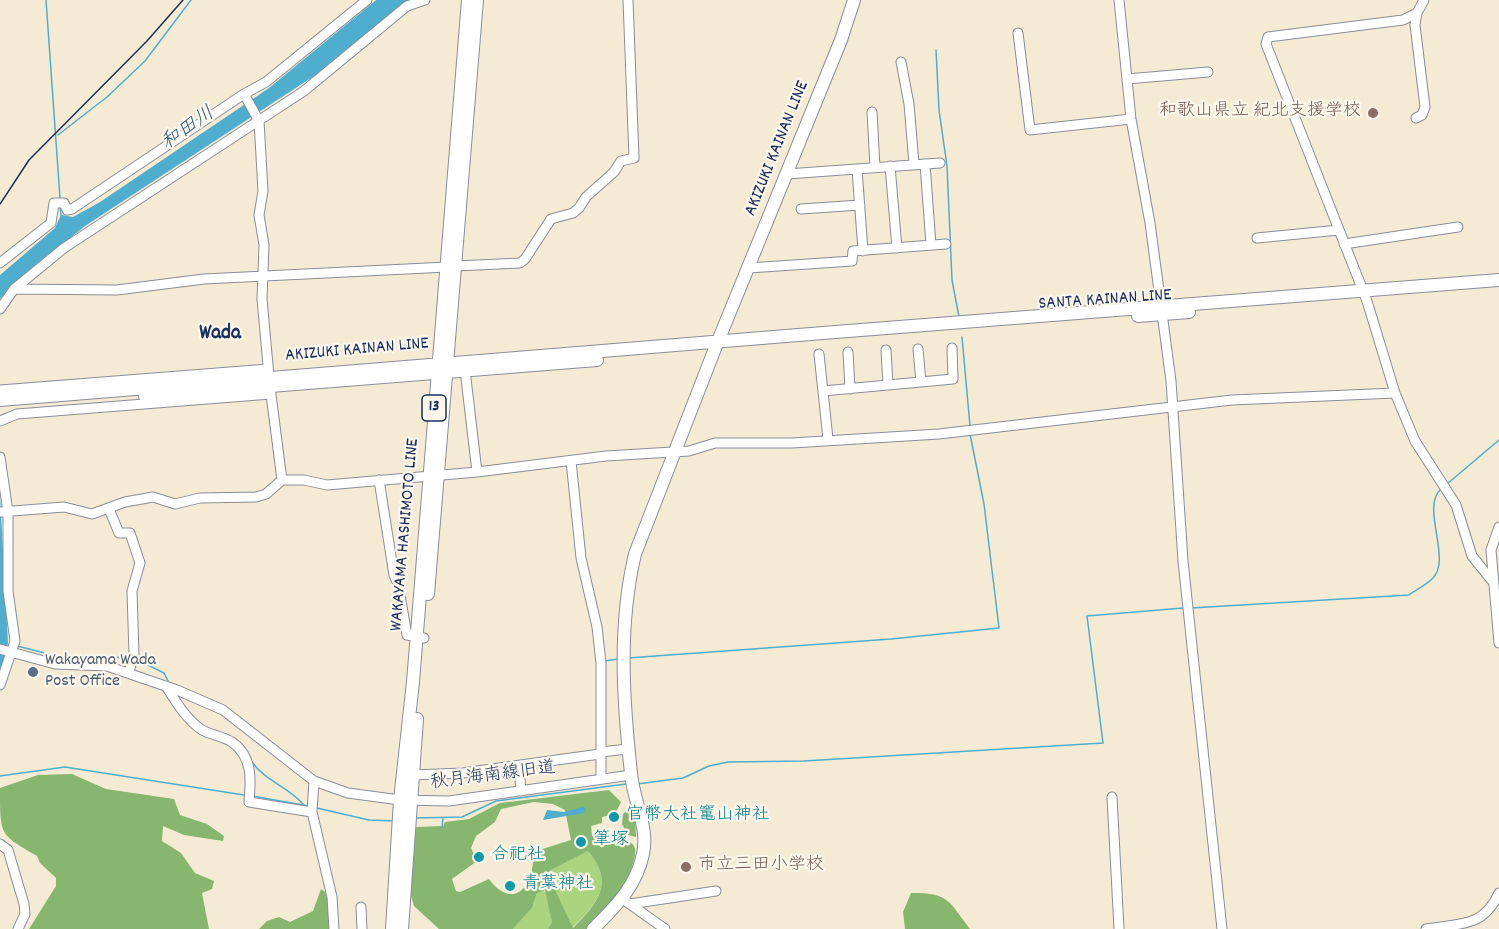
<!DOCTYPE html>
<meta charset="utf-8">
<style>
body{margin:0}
canvas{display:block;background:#f5ebd5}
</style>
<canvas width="1499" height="929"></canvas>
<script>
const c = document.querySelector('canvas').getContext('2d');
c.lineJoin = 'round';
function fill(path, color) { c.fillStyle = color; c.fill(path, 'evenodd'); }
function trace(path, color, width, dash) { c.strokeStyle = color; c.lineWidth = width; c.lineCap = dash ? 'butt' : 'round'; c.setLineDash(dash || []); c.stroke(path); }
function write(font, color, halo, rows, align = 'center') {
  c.font = font + ' Dekko,"Klee One",sans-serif'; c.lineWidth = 4.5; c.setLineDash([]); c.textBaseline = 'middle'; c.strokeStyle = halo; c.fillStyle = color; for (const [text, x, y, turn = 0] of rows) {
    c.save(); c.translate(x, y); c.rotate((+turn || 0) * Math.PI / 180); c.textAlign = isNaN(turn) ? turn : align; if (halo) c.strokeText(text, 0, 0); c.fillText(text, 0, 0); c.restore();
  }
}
fill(new Path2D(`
 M588 851C615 883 598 903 572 928L548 877 551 870Z
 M542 890 547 893 552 922 548 929H513L532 908 537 893Z`), '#aad480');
fill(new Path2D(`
 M72 774 106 789 174 799 180 815 207 824 224 836 223 841 184 835 163 826 162 841 181 853 195 873 214 881 212 889 202 893 209 929H29L56 886V878L40 863 37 856C0 834 0 837 0 788L38 775Z
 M609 790 621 802 615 814 602 817V823L591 826 592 836 604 835 607 841C643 836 638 852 628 877 625 884 622 892 617 898 609 910 597 919 587 929H548L552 922 545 890 537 893 532 908 513 929H439L414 906 411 896 414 829 416 827 443 826 445 822 469 819 500 803ZM534 802 553 804 565 810 571 840 536 851C532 860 533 876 527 884 515 902 499 893 489 879L460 892 456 891 452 879 477 861 471 848 476 836 495 822 501 809ZM588 851C615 883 598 903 573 928L548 875 551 870Z
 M630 808 635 816 636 837 628 835 622 824 623 814Z
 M321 889 325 892 329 903V929H259L267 921 279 917 290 922 313 911Z
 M911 893C949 893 948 900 970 929H905L903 912Z`), '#87b66e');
fill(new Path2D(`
 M376 0H409L317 74 85 226 15 282 0 299V275L55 228 61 215 73 217 100 202 269 88Z
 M0 495 8 643 0 672Z
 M583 807 586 808 584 813 543 820 547 810 564 812Z`), '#4faece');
trace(new Path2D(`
 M46 0 60 198
 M936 50 939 110 947 166 952 280 959 317
 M58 135 107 97 145 61 191 0
 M60 206 61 216
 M962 337 970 426
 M1447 484 1499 440
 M1191 608 1409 595C1416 590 1426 585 1432 579 1453 560 1420 507 1441 489
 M17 646 69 659 128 657
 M628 658 891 639 999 628 984 504 970 434
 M138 660 164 673 169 683
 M604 661 619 659
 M252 762C265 781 289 787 303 804
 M0 776 65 767 244 795
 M637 784 683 778 709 766 728 762 804 761 1103 743 1087 616 1183 608
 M252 796 309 806
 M317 808 369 820 395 821
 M414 818 462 817 496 801 626 784
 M442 828 443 818`), '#4faece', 1.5);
const minor = new Path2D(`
 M1119 0 1131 119 1150 223 1171 381 1183 561 1222 929
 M1417 13 1403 20 1268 37 1266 44 1367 301 1395 393 1415 441 1456 505 1472 556 1493 582
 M1018 33 1030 130 1131 119
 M901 62 909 104 914 164
 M1127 79 1208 72
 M872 112 875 167
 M1416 118 1422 115 1425 107 1415 25 1417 13 1424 0
 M925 164 931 245
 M890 166 897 248
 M857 169 863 251
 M787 174 940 163
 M801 209 860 205
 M1257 238 1339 230
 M1344 244 1458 227
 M0 263 51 223 54 203H64L67 210 72 209 244 94
 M456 266 520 263 525 259 551 219 573 213 579 208 586 197 614 172 621 161 634 158 628 0
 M749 268 852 261 853 251 946 244
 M14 289 117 290 204 279 447 267
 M0 309 14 289 64 248 304 91 407 6 425 0
 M918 349 921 382
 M886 350 888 385
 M848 352 850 389
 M819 354 828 439
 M465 370 477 472
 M0 390 268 369
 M823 391 953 379 952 348
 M0 421 17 414 271 394
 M0 457 8 512V591L15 641 0 685
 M571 461 581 558 597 627 601 663V779
 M282 480 270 387 262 299 264 245 259 215 263 191 259 121 244 94 266 82 367 0
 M379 480 394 575 398 584 407 635 424 638
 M109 509 119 533H130L140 563 132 591 134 655 129 672
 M0 512 64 507 92 514 125 502 153 497 175 504 200 498 256 497 266 494 282 480H304L327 485 477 472 606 456 689 451 715 443H792L939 434 1232 400 1395 393
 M1499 527 1491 550 1499 643
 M0 649 55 664 107 666 177 690 223 710 314 781 348 793 400 800 449 801 631 775
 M166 686C176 702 186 719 202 730 211 735 223 736 232 742 253 757 251 780 249 802L312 812
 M600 752 628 749
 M519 766 521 791
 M412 775 463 773 600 754
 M314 781 312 812 332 897 334 929
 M1112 797 1119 929
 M0 844 8 850 24 904 25 914 18 929
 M627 902 665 929
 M630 904 716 891
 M361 907 362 929
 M1426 929C1460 923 1483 928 1499 893`);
const major = new Path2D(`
 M1138 316 1189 312
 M145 396 597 360
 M0 400C500 358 999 319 1499 280
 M428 594 477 0
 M392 929 400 800 413 682 468 0
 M402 929 417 719
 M593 929C616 906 636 887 643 854 649 826 633 801 631 773 623 700 618 626 635 554L714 351 841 40 854 0`);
trace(minor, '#888d9a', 11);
trace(major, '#888d9a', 14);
trace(minor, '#fff', 9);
trace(major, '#fff', 12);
trace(new Path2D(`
 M0 204 29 160 147 41 183 0`), '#1b2f5e', 1.5);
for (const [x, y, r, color] of [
 [1373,113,6,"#8d6e63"],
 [33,672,6,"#5c6f8a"],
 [614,817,6,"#0f9aa8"],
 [581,842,6,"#0f9aa8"],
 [479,857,6,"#0f9aa8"],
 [686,867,6,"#8d6e63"],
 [510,886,6,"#0f9aa8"]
]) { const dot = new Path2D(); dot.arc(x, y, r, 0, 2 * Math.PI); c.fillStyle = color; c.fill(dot); trace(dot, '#fbf7ec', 2); }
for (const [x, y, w] of [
 [434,408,24]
]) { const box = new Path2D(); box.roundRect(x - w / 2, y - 13, w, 26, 4.5); c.fillStyle = '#fbf7ec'; c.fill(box); trace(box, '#1b2f5e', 1.5); }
write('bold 16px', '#1b2f5e', null, [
 ["13",434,408]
]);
write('18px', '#785e54', '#fbf7ec', [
 ["和歌山県立 紀北支援学校",1361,113],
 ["市立三田小学校",698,867,"left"]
], 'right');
write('18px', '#1b2f5e', '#fbf7ec', [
 ["AKIZUKI KAINAN LINE",778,149,-68],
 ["SANTA KAINAN LINE",1105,301,-4],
 ["AKIZUKI KAINAN LINE",357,351,-5],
 ["WAKAYAMA HASHIMOTO LINE",406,535,-85],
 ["秋月海南線旧道",493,777,-7]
]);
write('18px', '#4e5e75', '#fbf7ec', [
 ["Wakayama Wada",45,662],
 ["Post Office",45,683]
], 'left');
write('18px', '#0d838f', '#fbf7ec', [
 ["官幣大社竃山神社",626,817],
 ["筆塚",593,842],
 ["合祀社",491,857],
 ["青葉神社",522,886]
], 'left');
write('italic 20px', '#2d5b85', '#fbf7ec', [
 ["和田川",189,130,-35]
]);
write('bold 21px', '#1b2f5e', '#fbf7ec', [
 ["Wada",220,335]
]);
</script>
